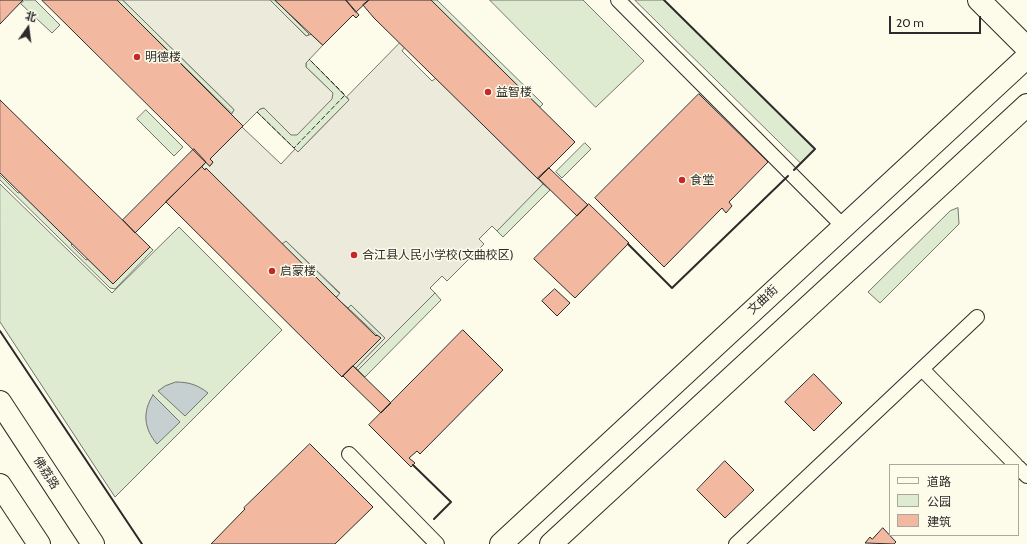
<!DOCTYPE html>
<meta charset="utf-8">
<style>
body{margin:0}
#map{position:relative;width:1027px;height:544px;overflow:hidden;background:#fdfbea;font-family:Cabin,"Noto Sans SC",sans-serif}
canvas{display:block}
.legend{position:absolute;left:889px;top:464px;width:130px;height:72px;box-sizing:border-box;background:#fdfbea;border:1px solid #a9a89e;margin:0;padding:5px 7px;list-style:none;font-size:12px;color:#2b2b2b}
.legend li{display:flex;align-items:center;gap:8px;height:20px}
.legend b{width:20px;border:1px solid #a9a89e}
.north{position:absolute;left:8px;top:8px;width:40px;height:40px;-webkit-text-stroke:3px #fdfbea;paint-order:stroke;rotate:14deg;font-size:11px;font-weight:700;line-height:16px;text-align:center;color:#2b2b2b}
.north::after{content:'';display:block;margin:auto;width:14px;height:18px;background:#2b2b2b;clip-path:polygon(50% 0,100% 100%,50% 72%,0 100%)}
.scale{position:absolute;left:889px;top:16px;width:92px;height:18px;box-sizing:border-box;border:2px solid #2b2b2b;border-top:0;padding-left:5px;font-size:12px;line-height:14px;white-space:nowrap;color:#2b2b2b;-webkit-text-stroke:3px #fdfbea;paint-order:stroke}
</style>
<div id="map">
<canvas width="1027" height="544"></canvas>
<ul class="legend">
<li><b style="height:5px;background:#fdfbea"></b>道路</li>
<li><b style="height:11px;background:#deebd1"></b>公园</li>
<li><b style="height:11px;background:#f2b8a0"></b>建筑</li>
</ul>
<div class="north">北</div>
<div class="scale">20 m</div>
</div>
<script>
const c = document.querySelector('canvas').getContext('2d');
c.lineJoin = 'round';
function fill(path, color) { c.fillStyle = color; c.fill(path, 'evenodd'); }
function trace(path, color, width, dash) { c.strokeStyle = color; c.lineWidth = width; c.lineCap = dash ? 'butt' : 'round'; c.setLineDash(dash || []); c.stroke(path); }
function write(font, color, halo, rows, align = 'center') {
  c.font = font + ' Cabin,"Noto Sans SC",sans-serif'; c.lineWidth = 3; c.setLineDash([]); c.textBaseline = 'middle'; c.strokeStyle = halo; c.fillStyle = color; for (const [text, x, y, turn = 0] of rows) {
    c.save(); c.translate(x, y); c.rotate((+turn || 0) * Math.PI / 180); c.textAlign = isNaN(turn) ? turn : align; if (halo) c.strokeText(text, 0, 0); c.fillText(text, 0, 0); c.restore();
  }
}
const green = new Path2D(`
 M25 0H35L60 25 52 33 21 4Z
 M117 0H123L234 110 232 113Z
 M270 0H275L309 34 307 36Z
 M431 0H437L543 104 540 107Z
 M490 0H583L644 61 596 107Z
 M635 0H664L815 149 801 163Z
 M309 59 349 100 298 152 257 112 260 109 264 108 291 135 333 93 306 67V63Z
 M146 110 183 147 174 156 137 119Z
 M585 143 591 149 562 178 556 172Z
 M0 175 18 193 20 192 72 244 71 245 86 260 88 259 113 284 150 247 153 250 115 289 110 288 0 180Z
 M0 184 112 293 179 227 282 330 115 497 0 322Z
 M543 184 550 190 503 237 497 231Z
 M958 208 959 224 880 303 868 292 950 211Z
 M286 241 340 294 336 297 282 244Z
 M435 293 441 300 365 377 358 370Z
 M351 305 385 338 356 368 353 366 380 338 348 308Z`);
fill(green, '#deebd1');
trace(green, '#74746e', 1);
const parking = new Path2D(`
 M123 0H270L306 36 312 34 323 45 306 63V67L333 93 332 99 297 135H291L264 108 260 109 243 126 231 115 234 110Z
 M400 43 405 47 402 51 432 81 436 78 543 184 497 231 492 226 479 239 484 244 447 281 442 276 430 288 435 293 358 370 356 368 385 338 351 305 348 308 336 298 340 293 286 241 282 244 206 169 205 170 202 167 206 162 210 166 213 162 210 159 242 127 281 164 295 149 298 152 349 100 347 97Z`);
fill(parking, '#eceadb');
trace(parking, '#74746e', 1);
const water = new Path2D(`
 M176 382C189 382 198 385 208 393L185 416 158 391 165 386Z
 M153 395 180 422 157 444C144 429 142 412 153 395Z`);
fill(water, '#c7d0d0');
trace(water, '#74746e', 1);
const building = new Path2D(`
 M0 0H23L0 24Z
 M42 0H117L243 126 210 159 213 162 210 166Z
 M275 0H346L359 15 356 18 353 15 323 45Z
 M346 0H369L356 12Z
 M369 0H431L575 142 538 179 374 18 363 5Z
 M699 94 768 162 729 202 732 206 726 213 722 208 664 267 595 198Z
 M0 100 150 247 113 284 0 173Z
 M194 149 206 162 135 233 123 220Z
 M202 167 205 170 206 168 336 297 376 336 377 335 381 338 342 377 166 202Z
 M549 168 588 205 577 216 538 178Z
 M589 204 629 243 575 298 534 259Z
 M555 289 570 303 557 316 542 301Z
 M463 330 503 370 420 454 417 451 409 458 415 463 411 467 369 425Z
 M353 366 391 403 381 413 343 376Z
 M814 374 842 403 814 431 785 402Z
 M310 444 373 507 335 544H211L245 509 244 508Z
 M725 461 754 490 725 518 697 490Z
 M883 528 896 542 894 544 865 543 870 537 872 539Z`);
fill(building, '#f2b8a0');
trace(building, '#2b2b2b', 1);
const service = new Path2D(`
 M618 0 843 226
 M922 369 1016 465
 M349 454 437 544
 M1018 467 1027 476
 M736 544 977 317`);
const tertiary = new Path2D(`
 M501 544 1027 57
 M551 544 1027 105`);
const secondary = new Path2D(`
 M0 402 93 544
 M0 485 39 544`);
const primary = new Path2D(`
 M979 0 1027 48`);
trace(service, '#2b2b2b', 16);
trace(tertiary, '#2b2b2b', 24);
trace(secondary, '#2b2b2b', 24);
trace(primary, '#2b2b2b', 24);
trace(service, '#fdfbea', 14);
trace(tertiary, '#fdfbea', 22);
trace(secondary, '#fdfbea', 22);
trace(primary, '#fdfbea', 22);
trace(new Path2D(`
 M257 112 294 148 345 95 309 59`), '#2b2b2b', 1, [5, 2]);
trace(new Path2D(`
 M664 0 815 149 794 170
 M628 244 672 288 788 176
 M0 331 142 544
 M413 465 451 502 434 519`), '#2b2b2b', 2);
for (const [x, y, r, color] of [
 [137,57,4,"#c62828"],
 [488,92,4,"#c62828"],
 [682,180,4,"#c62828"],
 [354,255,4,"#c62828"],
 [272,271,4,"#c62828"]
]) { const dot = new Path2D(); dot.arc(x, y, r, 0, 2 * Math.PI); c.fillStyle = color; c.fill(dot); trace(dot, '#fdfbea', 1.5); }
write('12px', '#2b2b2b', '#fdfbea', [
 ["明德楼",145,57],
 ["益智楼",496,92],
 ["食堂",690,180],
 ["合江县人民小学校(文曲校区)",362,255],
 ["启蒙楼",280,271]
], 'left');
write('12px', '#2b2b2b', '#fdfbea', [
 ["文曲街",763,300,-43],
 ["佛荔路",46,473,57]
]);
</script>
